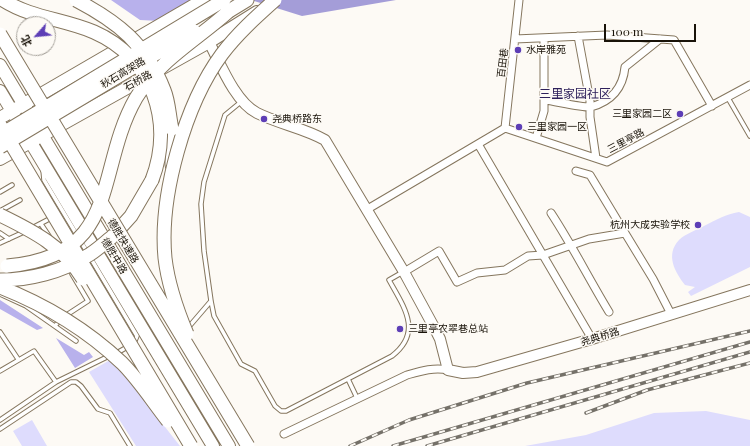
<!DOCTYPE html>
<meta charset="utf-8">
<style>
body{margin:0}
#map{position:relative;width:750px;height:446px;overflow:hidden;background:#fdfaf5;font-family:"Playfair Display","Noto Sans SC",serif}
canvas{display:block}
.north{position:absolute;left:16px;top:16px;width:40px;height:40px;box-sizing:border-box;background:#fdfaf5;border:1px solid #a29e97;border-radius:50%;rotate:243deg;font-size:11px;font-weight:700;line-height:16px;text-align:center;color:#191309}
.north::after{content:'';display:block;margin:auto;width:14px;height:18px;background:#5d3eb6;clip-path:polygon(50% 0,100% 100%,50% 72%,0 100%)}
.scale{position:absolute;left:604px;top:24px;width:92px;height:18px;box-sizing:border-box;border:2px solid #191309;border-top:0;padding-left:5px;font-size:12px;line-height:14px;white-space:nowrap;color:#191309;-webkit-text-stroke:3px #fdfaf5;paint-order:stroke}
</style>
<div id="map">
<canvas width="750" height="446"></canvas>
<div class="north">北</div>
<div class="scale">100 m</div>
</div>
<script>
const c = document.querySelector('canvas').getContext('2d');
c.lineJoin = 'round';
function fill(path, color) { c.fillStyle = color; c.fill(path, 'evenodd'); }
function trace(path, color, width, dash) { c.strokeStyle = color; c.lineWidth = width; c.lineCap = dash ? 'butt' : 'round'; c.setLineDash(dash || []); c.stroke(path); }
function write(font, color, halo, rows, align = 'center') {
  c.font = font + ' "Playfair Display","Noto Sans SC",serif'; c.lineWidth = 3; c.setLineDash([]); c.textBaseline = 'middle'; c.strokeStyle = halo; c.fillStyle = color; for (const [text, x, y, turn = 0] of rows) {
    c.save(); c.translate(x, y); c.rotate((+turn || 0) * Math.PI / 180); c.textAlign = isNaN(turn) ? turn : align; if (halo) c.strokeText(text, 0, 0); c.fillText(text, 0, 0); c.restore();
  }
}
fill(new Path2D(`
 M739 212 750 217V267L691 296 688 292 695 287 685 285C675 272 665 255 679 240 685 234 697 230 704 226 716 220 726 214 739 212Z
 M110 360 121 371 180 446H136L89 372Z
 M706 411 750 420V446H525L586 435 654 413Z
 M32 420 47 446H22L13 431Z`), '#dedcfd');
fill(new Path2D(`
 M111 0H194L159 21 140 20Z
 M0 300 43 328 37 330 0 309Z
 M56 338 84 355 89 352 93 357 75 368Z`), '#b8b1ec');
fill(new Path2D(`
 M251 0H396L302 16Z`), '#a49dd8');
const lane = new Path2D(`
 M728 98 750 136
 M242 101 225 115 204 182 201 204 204 251 211 301 214 316 241 364 255 371 275 406 281 411H286L392 356C423 332 404 307 389 280L403 272
 M43 170 44 180 77 235
 M0 192 12 185
 M0 211 20 200
 M41 224 49 236
 M32 228 53 217
 M0 233 9 239
 M80 240 87 252
 M0 243 24 232
 M90 257 137 336 134 343
 M0 294 26 306 76 341
 M65 316 88 301 72 274
 M55 326 60 320
 M187 329 211 301
 M0 332 18 359
 M115 354 129 346
 M0 371 34 351 56 382
 M348 379 357 398
 M0 420 56 382 109 356
 M0 429 71 382H76L81 386 98 409 110 413 130 446`);
const street = new Path2D(`
 M578 36 590 101V117L596 158
 M515 39 607 35 674 40 712 106
 M545 100C554 101 584 108 591 107 612 101 623 88 625 67L660 39
 M505 128 607 162 750 85
 M505 128 519 0
 M536 138 544 111V38
 M478 144 592 339
 M576 171 590 175 625 233
 M366 210 505 128
 M551 213C572 245 589 279 609 312
 M404 272 439 251 457 282 477 273 505 270 528 256 543 255 589 239 625 233 653 279 671 314
 M284 434 407 375C421 371 434 367 448 370`);
const secondary = new Path2D(`
 M209 42C220 63 235 102 257 113 279 124 304 128 325 140L404 272 435 329 440 339 448 370 463 373 477 372 592 339 750 290`);
const primary = new Path2D(`
 M0 65 229 446
 M0 91 213 446
 M0 118 203 0
 M0 159 209 42 257 12`);
const highway = new Path2D(`
 M229 11 247 0
 M172 165V129
 M112 237 131 216 152 180`);
trace(lane, '#85765e', 5.5);
trace(street, '#85765e', 9);
trace(secondary, '#85765e', 12);
trace(primary, '#85765e', 14);
trace(highway, '#85765e', 15);
trace(lane, '#fff', 3.5);
trace(street, '#fff', 7);
trace(secondary, '#fff', 10);
trace(primary, '#fff', 12);
trace(highway, '#fff', 13);
const rail = new Path2D(`
 M586 413 647 390 750 363
 M350 446 409 420 527 383 750 331
 M393 446 750 342
 M427 446 750 352`);
trace(rail, '#757169', 3.5);
trace(rail, '#fdfaf5', 2, [6]);
const highwayBridge = new Path2D(`
 M3 0C31 18 64 19 94 32 153 58 174 122 152 180
 M76 0C118 22 146 44 164 90 169 102 169 116 172 129
 M0 34 248 446
 M0 125 191 446
 M0 135 224 0
 M0 147 194 31
 M0 215C33 231 64 247 83 279
 M7 266C123 256 94 171 136 98 158 61 198 39 229 11
 M0 280C29 280 62 272 87 256 96 251 104 243 112 237
 M0 287C46 305 85 328 122 363 139 380 153 402 168 421
 M187 334C177 310 168 284 165 258 159 196 185 104 222 54 237 34 256 17 275 0`);
trace(highwayBridge, '#85765e', 15, []);
trace(highwayBridge, '#fff', 13);
for (const [x, y, r, color] of [
 [518,50,4,"#5d3eb6"],
 [680,114,4,"#5d3eb6"],
 [264,119,4,"#5d3eb6"],
 [519,127,4,"#5d3eb6"],
 [698,225,4,"#5d3eb6"],
 [400,329,4,"#5d3eb6"]
]) { const dot = new Path2D(); dot.arc(x, y, r, 0, 2 * Math.PI); c.fillStyle = color; c.fill(dot); trace(dot, '#fdfaf5', 1.5); }
write('10px', '#191309', '#fdfaf5', [
 ["水岸雅苑",526,50],
 ["三里家园二区",672,114,"right"],
 ["尧典桥路东",272,119],
 ["三里家园一区",527,127],
 ["杭州大成实验学校",690,225,"right"],
 ["三里亭农翠巷总站",408,329]
], 'left');
write('10px', '#191309', '#fdfaf5', [
 ["百田巷",503,63,-83],
 ["秋石高架路",123,73,-31],
 ["石桥路",138,81,-29],
 ["三里亭路",626,141,-28],
 ["德胜快速路",123,241,59],
 ["德胜中路",114,256,59],
 ["尧典桥路",600,337,-17]
]);
write('12px', '#2e205b', '#fdfaf5', [
 ["三里家园社区",575,94]
]);
</script>
